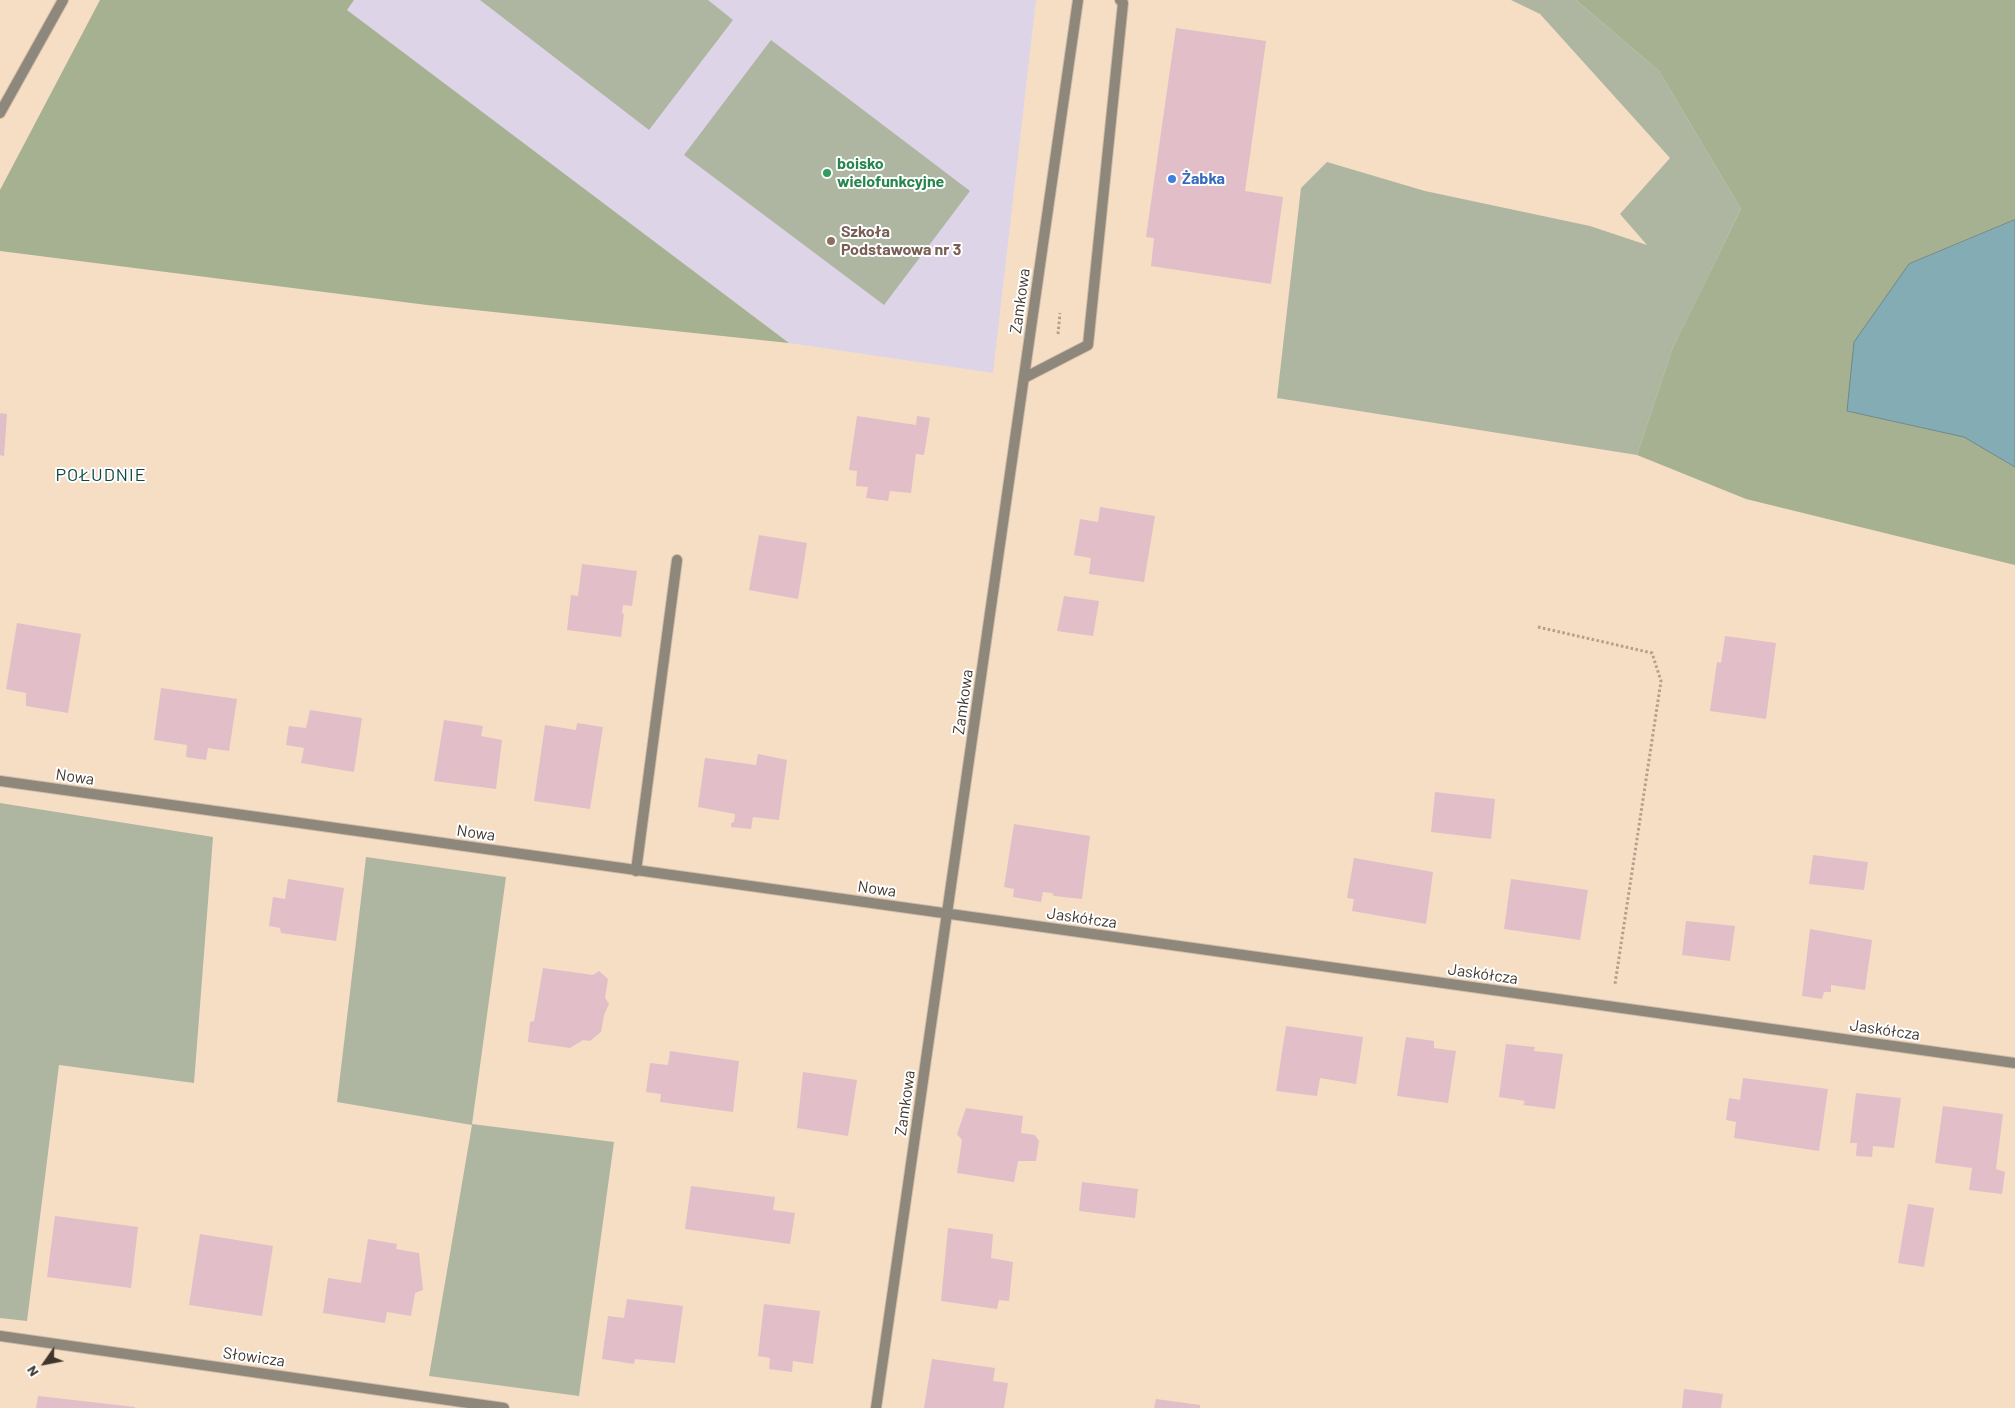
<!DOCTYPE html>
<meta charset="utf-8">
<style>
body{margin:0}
#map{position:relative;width:2015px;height:1408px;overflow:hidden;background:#f6dec5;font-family:Barlow,sans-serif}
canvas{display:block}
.north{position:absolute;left:20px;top:1338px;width:50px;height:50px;-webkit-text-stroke:4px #fff;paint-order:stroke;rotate:237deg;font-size:14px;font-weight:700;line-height:20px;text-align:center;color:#3f352c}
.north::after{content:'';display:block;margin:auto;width:18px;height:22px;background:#3f352c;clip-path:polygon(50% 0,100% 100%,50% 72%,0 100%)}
</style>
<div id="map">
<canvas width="2015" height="1408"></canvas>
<div class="north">N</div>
</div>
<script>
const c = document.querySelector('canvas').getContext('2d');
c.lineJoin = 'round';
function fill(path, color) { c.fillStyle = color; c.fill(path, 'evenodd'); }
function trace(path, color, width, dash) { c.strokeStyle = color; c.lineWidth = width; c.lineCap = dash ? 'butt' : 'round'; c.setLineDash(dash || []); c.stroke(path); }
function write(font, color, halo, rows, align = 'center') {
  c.font = font + ' Barlow,sans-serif'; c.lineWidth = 4; c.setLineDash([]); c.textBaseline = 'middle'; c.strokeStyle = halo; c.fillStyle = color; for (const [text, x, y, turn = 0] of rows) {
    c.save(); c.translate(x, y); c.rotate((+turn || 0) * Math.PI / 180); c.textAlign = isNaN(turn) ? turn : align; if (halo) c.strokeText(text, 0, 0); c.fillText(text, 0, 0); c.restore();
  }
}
fill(new Path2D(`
 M354 0H1036L993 373 789 343 346 10Z`), '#ded4e8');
fill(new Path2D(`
 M480 0H708L733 20 649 130Z
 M1511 0H1576L1659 71 1741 209 1673 347 1637 455 1277 398 1301 188 1327 162 1425 191 1590 226 1647 245 1620 214 1670 158 1540 14Z
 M771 40 970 191 884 305 684 155Z
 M0 803 213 837 194 1083 59 1065 27 1321 0 1318Z
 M366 857 506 877 472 1124 614 1142 579 1396 429 1376 472 1125 337 1102Z`), '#aeb6a1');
fill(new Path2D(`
 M100 0H354L347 10 789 343 427 305 0 251V190Z
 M1576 0H2015V220L1909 264 1847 411 1965 437 2015 467V565L1746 499 1637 455 1673 347 1741 209 1659 71Z`), '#a6b192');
const water = new Path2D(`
 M2015 220V467L1964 437 1847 411 1854 342 1909 264Z`);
fill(water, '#84acb4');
trace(water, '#6f888b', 1);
fill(new Path2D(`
 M1176 28 1266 41 1245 191 1283 197 1271 284 1151 266 1154 238 1146 237Z
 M0 413 7 414 4 456 0 455Z
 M857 416 916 425 917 416 930 418 924 455 916 454 911 493 890 491 888 501 866 498 868 487 856 486 857 471 849 470Z
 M1100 507 1155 516 1144 582 1089 574 1091 558 1074 555 1080 519 1098 522Z
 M759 535 807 543 798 599 749 590Z
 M582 564 637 571 632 606 623 605 622 613 624 614 621 637 567 630 571 595 578 596Z
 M1064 596 1099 601 1093 636 1057 631Z
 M17 623 81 634 68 713 26 706V693L6 689Z
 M1725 636 1776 643 1766 719 1710 711 1717 662 1721 663Z
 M161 688 237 699 229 751 208 748 206 760 186 757 187 745 154 740Z
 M310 710 362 718 354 772 301 763 304 748 286 745 289 726 306 728Z
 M444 720 483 726 481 736 502 740 496 789 434 781Z
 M577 723 603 727 590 809 534 801 545 725 576 730Z
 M758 754 787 760 779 820 753 817 751 829 731 827V823L734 822 735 814 698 807 705 758 756 765Z
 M1435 792 1495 799 1491 839 1431 832Z
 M1014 824 1090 836 1082 899 1054 896 1052 893 1043 892 1041 902 1013 897 1014 889 1004 887Z
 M1813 855 1868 862 1864 890 1809 884Z
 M1354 858 1433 872 1426 924 1352 911 1354 899 1347 898Z
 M288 879 344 888 336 941 281 933 280 928 269 926 273 897 285 899Z
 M1511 879 1588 890 1580 940 1504 929Z
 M1686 921 1735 926 1730 961 1682 955Z
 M1810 929 1872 940 1865 990 1831 985V992H1824L1822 999 1802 996Z
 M543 968 593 975 599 971 608 979 605 998 609 1004 604 1015 601 1032 590 1041 583 1040 570 1048 528 1042 530 1022 534 1021Z
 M1286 1026 1363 1037 1356 1084 1320 1078 1317 1096 1276 1091Z
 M1406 1037 1434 1041V1048L1456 1051 1448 1103 1397 1096Z
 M1506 1044 1535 1047 1534 1051 1563 1054 1555 1109 1523 1105 1525 1101 1499 1097Z
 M670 1051 739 1061 733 1112 660 1102 661 1094 646 1092 650 1063 668 1065Z
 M803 1072 857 1080 848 1136 797 1128Z
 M1743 1078 1828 1089 1819 1151 1734 1138 1736 1122 1726 1120 1729 1098 1740 1100Z
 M1856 1093 1901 1098 1894 1148 1873 1146 1872 1157 1856 1156 1857 1143H1850Z
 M1943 1106 2003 1114 1996 1169 2005 1172 2002 1194 1969 1190 1972 1168 1935 1163Z
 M966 1108 1023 1116 1021 1133 1035 1135 1039 1141 1036 1161H1018L1014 1182 957 1173 962 1140 957 1134Z
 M1082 1182 1138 1189 1135 1218 1079 1211Z
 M691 1186 775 1197 773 1210 795 1213 790 1244 685 1229Z
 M1908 1204 1934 1208 1924 1267 1898 1263Z
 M55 1216 138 1227 131 1288 47 1277Z
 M948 1228 993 1234 991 1258 1013 1262 1009 1301 999 1300 997 1309 941 1301Z
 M200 1234 273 1246 262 1316 189 1305Z
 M368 1239 397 1244 396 1249 419 1253 423 1290 415 1293 411 1316 387 1312 385 1323 323 1313 328 1278 361 1283Z
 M627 1299 683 1306 675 1363 635 1359 634 1364 602 1359 608 1316 624 1318Z
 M764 1304 820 1311 813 1364 793 1361 792 1372 769 1369 770 1358 758 1356Z
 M932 1359 995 1368 993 1381 1008 1383 1004 1408H924Z
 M1684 1389 1723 1394 1721 1408H1682Z
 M38 1396 135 1407V1408H36Z
 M1156 1399 1200 1405V1408H1154Z`), '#e1bec8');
const service = new Path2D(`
 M1024 378 1088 345 1123 3 1120 0
 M636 871 677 560`);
const minor = new Path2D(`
 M0 113 63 0
 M0 781 2015 1063
 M0 1336 504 1408
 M876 1408 1078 0`);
trace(service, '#d1bca6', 12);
trace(minor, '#d1bca6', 12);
trace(new Path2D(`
 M1058 334 1060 313
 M1538 627 1652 653 1661 681 1615 984`), '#b29f8c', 3, [2.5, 2.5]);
trace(service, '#8e877b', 10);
trace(minor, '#8e877b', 10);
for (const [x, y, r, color] of [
 [827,173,5,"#2e9e5b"],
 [1172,179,5,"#3f7fe0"],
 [831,241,5,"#8d6e63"]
]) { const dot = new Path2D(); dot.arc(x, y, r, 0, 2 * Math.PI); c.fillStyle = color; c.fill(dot); trace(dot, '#fff', 2); }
write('bold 16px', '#27864d', '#fff', [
 ["boisko",837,164],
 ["wielofunkcyjne",837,182]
], 'left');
write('bold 16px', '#366cbe', '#fff', [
 ["Żabka",1182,179]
], 'left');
write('bold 16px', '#785e54', '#fff', [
 ["Szkoła",841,232],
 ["Podstawowa nr 3",841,250]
], 'left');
write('16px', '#3f352c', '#fff', [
 ["Zamkowa",1020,301,-82],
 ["Zamkowa",963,702,-82],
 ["Nowa",75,777,8],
 ["Nowa",476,833,8],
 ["Nowa",877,889,8],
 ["Jaskółcza",1082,918,8],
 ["Jaskółcza",1483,974,8],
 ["Jaskółcza",1885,1030,8],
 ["Zamkowa",905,1103,-82],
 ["Słowicza",254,1357,8]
]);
c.letterSpacing = '1px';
write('18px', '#0b4942', '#fff', [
 ["POŁUDNIE",101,475]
]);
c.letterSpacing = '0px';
</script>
